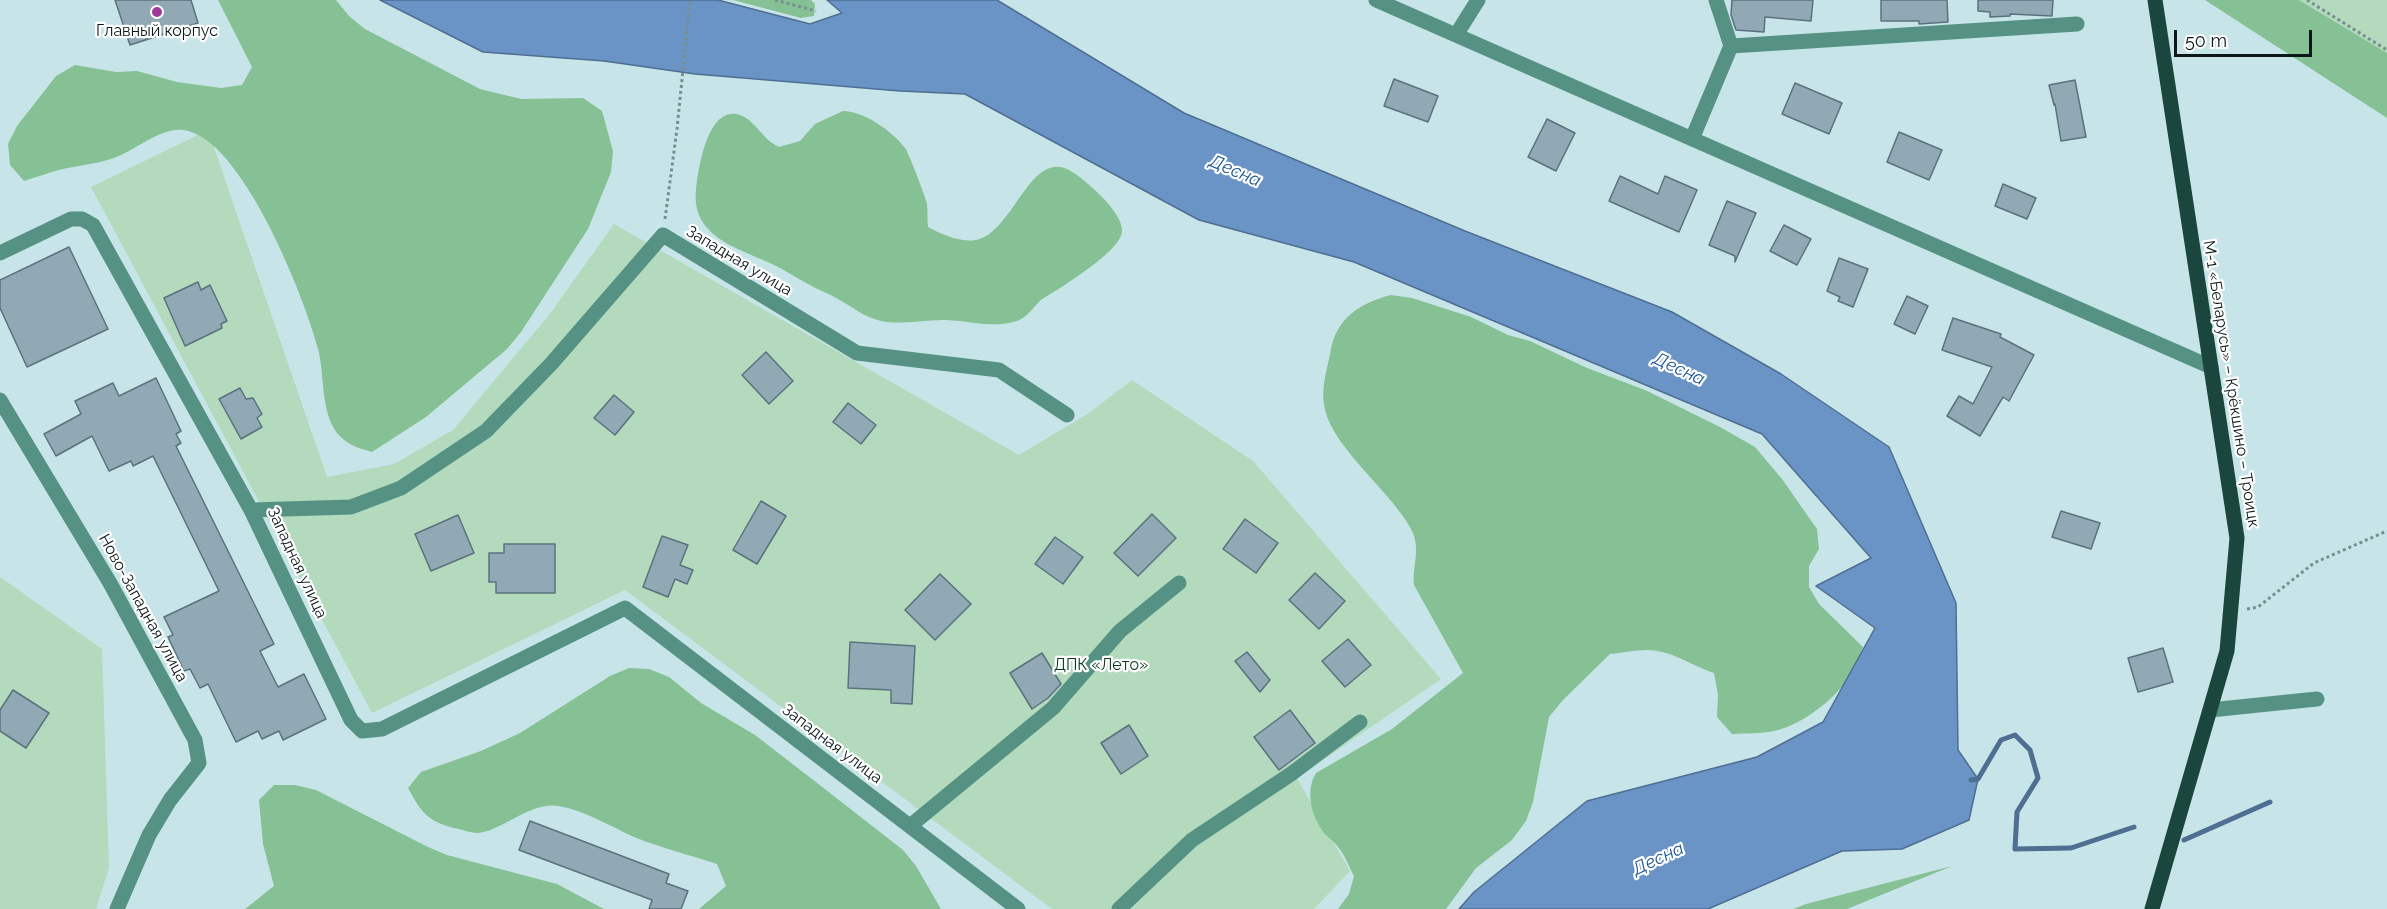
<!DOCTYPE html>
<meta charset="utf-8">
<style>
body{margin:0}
#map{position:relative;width:2387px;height:909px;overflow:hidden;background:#c7e5e8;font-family:Raleway,sans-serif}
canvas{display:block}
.scale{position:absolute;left:2174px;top:30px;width:138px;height:27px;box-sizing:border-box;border:3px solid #0c1718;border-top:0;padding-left:8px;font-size:18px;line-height:21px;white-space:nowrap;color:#0c1718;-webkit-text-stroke:4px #fff;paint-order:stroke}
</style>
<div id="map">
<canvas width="2387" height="909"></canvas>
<div class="scale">50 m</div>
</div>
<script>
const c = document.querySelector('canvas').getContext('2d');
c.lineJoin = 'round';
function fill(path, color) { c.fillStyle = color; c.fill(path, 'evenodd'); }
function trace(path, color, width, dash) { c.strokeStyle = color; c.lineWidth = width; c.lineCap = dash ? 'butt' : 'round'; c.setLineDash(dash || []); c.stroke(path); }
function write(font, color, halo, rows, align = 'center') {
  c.font = font + ' Raleway,sans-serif'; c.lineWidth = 4.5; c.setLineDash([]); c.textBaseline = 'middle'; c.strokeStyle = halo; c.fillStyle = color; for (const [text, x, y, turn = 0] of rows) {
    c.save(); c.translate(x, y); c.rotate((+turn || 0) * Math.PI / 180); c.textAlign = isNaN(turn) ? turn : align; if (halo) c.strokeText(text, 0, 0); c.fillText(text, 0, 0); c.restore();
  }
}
fill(new Path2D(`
 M2299 0H2387V53Z
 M208 130 327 477 394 464 453 430 549 315 614 224 1019 455 1089 413 1132 380 1253 461 1441 679 1297 778 1350 871 1314 909H1052L625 590 372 713 91 187Z
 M0 577 102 649 109 868 96 909H0Z`), '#b3dabd');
fill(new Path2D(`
 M218 0H336L349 16 365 29 480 89 521 99 583 98 602 111 613 151 611 172 588 229 521 332 507 349 426 417 372 452C358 448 347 445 337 433 320 410 325 375 318 349 305 298 241 136 183 130 164 128 146 142 129 151 108 163 86 164 63 169 50 172 37 177 24 181L10 165 8 144 17 126 56 76 75 65 116 72 137 71 177 82 221 88 242 85 252 67Z
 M733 0H811L815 4 814 16 801 18Z
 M2205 0H2299L2387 53V118Z
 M843 111C864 111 892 131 905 148 908 151 926 198 927 204 928 211 927 219 928 227 941 234 961 243 976 240 1013 233 1030 149 1069 170 1082 177 1095 190 1105 200 1112 208 1123 221 1122 232 1120 250 1072 280 1057 290 1052 293 1046 296 1041 300 1033 307 1028 317 1017 321 992 329 968 320 943 320 925 320 906 324 887 322 868 320 854 308 838 299 828 293 818 290 808 284 796 278 785 270 772 264 738 248 691 237 696 190 698 171 707 104 740 115 756 121 763 140 779 147L800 141 815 124Z
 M1391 295 1412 298 1471 317 1508 335 1530 341 1587 368 1645 390 1720 427 1755 447 1782 479 1817 529 1819 549 1809 566V587L1819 604 1863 647C1860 654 1858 663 1855 669 1839 696 1805 724 1774 731 1761 734 1745 733 1732 734L1717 717 1718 695 1714 673C1695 667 1677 654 1657 651 1643 648 1625 653 1610 654L1563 700 1549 717 1533 802 1526 821 1512 840 1476 868 1446 909H1338L1349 894 1354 876C1349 867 1345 855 1338 847 1335 842 1329 838 1325 834 1311 817 1305 791 1316 773L1392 729 1463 673 1414 585C1412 566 1421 550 1412 531 1393 492 1329 446 1324 404 1321 388 1327 370 1330 354 1335 319 1359 303 1391 295Z
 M629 668 649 669 669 677 701 703 755 735 821 786 903 850 916 866 941 909H699L726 886 717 864C690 855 661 848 634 837 610 826 584 810 558 806 530 801 501 832 477 833 470 833 461 829 454 828 427 821 421 812 408 788L421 772 481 751 520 733 610 676Z
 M274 785H295L316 790 428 847 447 855 557 884 604 909H245L274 886 263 844 259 800Z
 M1952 866 1847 909H1793L1806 904Z`), '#85c195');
const water = new Path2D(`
 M380 0H718L810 24 842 13 827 0H997L1184 113 1465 231 1672 312 1781 374 1889 447 1956 603 1958 750 1978 779 1969 820 1902 849 1842 851 1708 909H1459L1474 892 1587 801 1757 757 1823 722 1875 628 1816 586 1871 558 1762 434 1354 262 1199 220 965 94 900 91 695 74 604 61 483 52Z`);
fill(water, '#6b94c6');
trace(water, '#4e6e92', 1.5);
trace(new Path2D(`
 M1971 780 1978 779 2001 740 2015 735 2030 750 2038 778 2017 812 2015 849 2071 848 2134 827
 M2184 840 2270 802`), '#4e6e92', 5);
const building = new Path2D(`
 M115 0H191L198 23 130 45Z
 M1732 0H1813L1811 21 1765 17 1764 32 1736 30 1731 15Z
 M1881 0H1947L1948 22 1919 24V21H1881Z
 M1978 0H2053L2052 16 2010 14V16L1990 17V12L1978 11Z
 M1394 79 1438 96 1428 122 1384 106Z
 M2075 80 2086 137 2061 141 2055 104 2054 105 2049 85Z
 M1795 83 1842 103 1829 134 1782 114Z
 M1547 119 1575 133 1556 171 1528 157Z
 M1899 132 1942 150 1929 180 1887 162Z
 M1620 176 1658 194 1665 176 1697 190 1679 232 1609 201Z
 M2003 184 2036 198 2027 219 1995 206Z
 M1727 201 1756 213 1735 262V256L1709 245Z
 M1784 225 1811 239 1797 265 1770 251Z
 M69 247 108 329 27 367 0 308V280Z
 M1839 258 1868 269 1853 307 1838 301 1840 297 1827 291Z
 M198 282 201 290 210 285 227 321 221 324 222 328 185 346 164 298Z
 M1907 296 1928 306 1915 334 1894 324Z
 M1953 318 2001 334 2000 337 2034 355 2009 401 2003 397 1980 436 1947 416 1959 396 1973 404 1992 367 1942 350Z
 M766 352 793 381 769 404 742 375Z
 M156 378 181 431 176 434 181 443 176 446 274 644 260 651 278 687 304 674 326 719 283 740 279 731 262 739 258 731 236 742 208 684 200 688 190 669 184 671 168 637 173 635 164 617 219 591 153 456 133 466 131 461 109 471 92 436 56 456 44 434 81 414 75 401 113 383 119 396Z
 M240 388 246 399 253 398 262 414 257 418 262 427 241 439 219 399Z
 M614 395 634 412 615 435 594 418Z
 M848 403 876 425 861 444 833 422Z
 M761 501 786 516 757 564 733 550Z
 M2061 511 2100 523 2091 549 2052 537Z
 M1152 514 1176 538 1138 576 1114 553Z
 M458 515 474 553 431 571 415 534Z
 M1245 519 1278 543 1256 573 1223 549Z
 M662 536 688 545 680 565 693 570 687 584 675 579 668 597 643 587Z
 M1055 537 1083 557 1063 584 1035 564Z
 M504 544H555V593H496V582H489V553H504Z
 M1315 573 1345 601 1319 629 1289 600Z
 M940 574 971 604 935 640 905 610Z
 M1348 639 1371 665 1345 687 1322 661Z
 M850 642 915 646 912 704 891 703V690L848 688Z
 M2163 648 2173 682 2138 692 2128 658Z
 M1247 652 1270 680 1260 692 1235 661Z
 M1042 653 1061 684 1048 698 1032 709 1010 673Z
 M13 690 49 713 26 748 0 731V710Z
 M1290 710 1315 743 1279 770 1254 737Z
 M1129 725 1148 756 1121 774 1101 743Z
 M530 821 669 874 666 883 688 891 681 909H649L652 900 519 850Z`);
fill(building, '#90a9b5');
trace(building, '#5b727d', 1.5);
trace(new Path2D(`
 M775 0 816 11
 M2307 0 2387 50
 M665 219 677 129 690 0
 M2247 609 2258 607 2314 563 2387 531`), '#788e90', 3, [3, 3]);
trace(new Path2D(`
 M1376 0 2211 367
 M1716 0 1731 46
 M1456 35 1478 0
 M1692 139 1731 46 2077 24
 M0 253 71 219H82L93 225 251 510 351 720 362 731 382 729 625 608 1018 909
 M0 400 110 583 195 740 199 763 170 800 149 835 117 909
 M251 510 351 507 401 488 486 431 551 364 663 235 857 353 999 370 1067 415
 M2210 710 2317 699
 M910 826 1053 708 1120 631 1179 583
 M1119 909 1192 840 1291 774 1360 722`), '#569284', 15);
trace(new Path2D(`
 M2152 909 2227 651 2237 538 2155 0`), '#1b463d', 15);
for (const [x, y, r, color] of [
 [157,12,6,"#a1389b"]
]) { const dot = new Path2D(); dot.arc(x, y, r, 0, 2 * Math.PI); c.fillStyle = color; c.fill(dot); trace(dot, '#fff', 2); }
write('16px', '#0c1718', '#fff', [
 ["Главный корпус",157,31]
]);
write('16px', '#0c1718', '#fff', [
 ["Западная улица",739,261,31],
 ["М-1 «Беларусь» – Крёкшино – Троицк",2231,384,81],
 ["Западная улица",297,563,65],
 ["Ново-Западная улица",143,608,61],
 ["Западная улица",832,744,37]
]);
write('16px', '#0c3b1e', '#fff', [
 ["ДПК «Лето»",1101,665]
]);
write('italic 18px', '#205897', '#fff', [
 ["Десна",1235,171,23],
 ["Десна",1679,369,25],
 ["Десна",1658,859,-25]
]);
</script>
